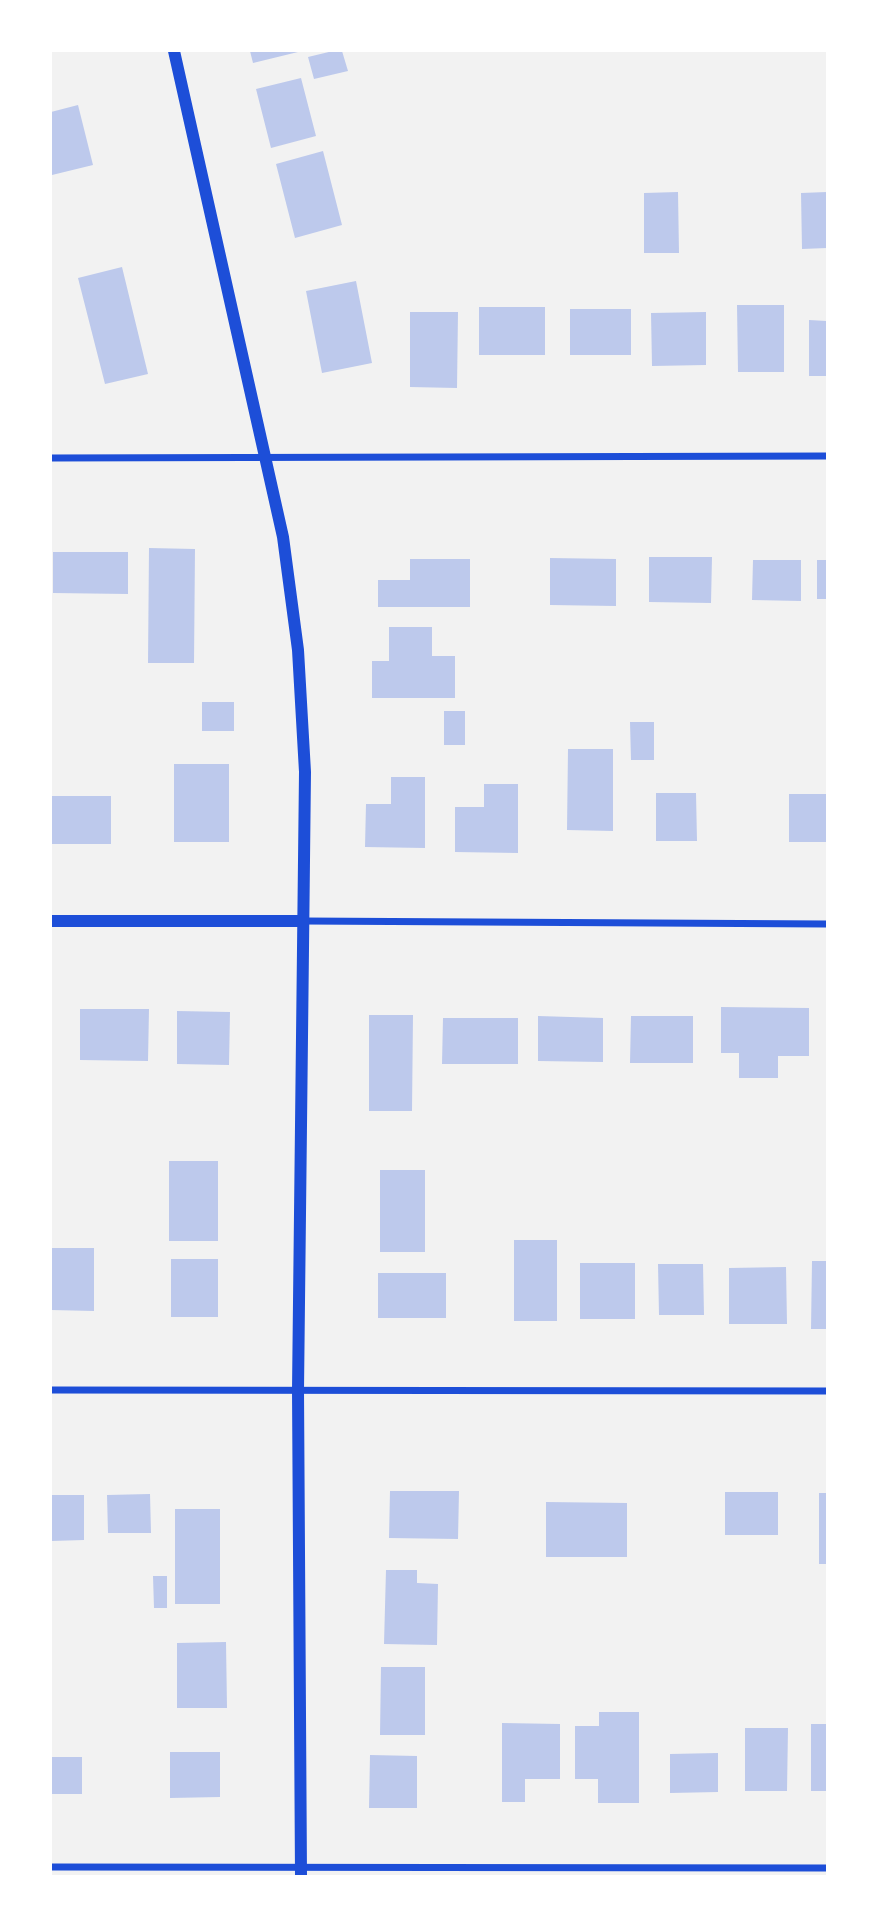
<!DOCTYPE html>
<style>
body{margin:0}
#map{position:relative;width:878px;height:1927px;overflow:hidden;background:#f2f2f2;font-family:"IBM Plex Sans",sans-serif}
canvas{display:block}
.frame{position:absolute;inset:0;border:52px solid #fff;pointer-events:none}
</style>
<div id="map">
<canvas width="878" height="1927"></canvas>
<div class="frame"></div>
</div>
<script>
const c = document.querySelector('canvas').getContext('2d');
c.lineJoin = 'round';
function fill(path, color) { c.fillStyle = color; c.fill(path, 'evenodd'); }
function trace(path, color, width, dash) { c.strokeStyle = color; c.lineWidth = width; c.lineCap = dash ? 'butt' : 'round'; c.setLineDash(dash || []); c.stroke(path); }
fill(new Path2D(`
 M250 51H298V52L253 63Z
 M333 51H342L348 71 314 79 308 57Z
 M301 78 316 136 271 148 256 89Z
 M78 105 93 165 52 175 51 112Z
 M323 151 342 225 295 238 276 164Z
 M678 192 679 253H644V193Z
 M827 192V248L802 249 801 193Z
 M122 267 148 374 105 384 78 278Z
 M356 281 372 363 322 373 306 291Z
 M737 305H784V372H738Z
 M479 307H545V355H479Z
 M570 309H631V355H570Z
 M410 312H458L457 388 410 387Z
 M706 312V365L652 366 651 313Z
 M809 320 827 321V376H809Z
 M149 548 195 549 194 663H148Z
 M53 552H128V594L53 593Z
 M649 557H712L711 603 649 602Z
 M550 558 616 559V606L550 605Z
 M410 559H470V607H378V580H410Z
 M753 560H801V601L752 600Z
 M817 560H827V599H817Z
 M389 627H432V656H455V698H372V661H389Z
 M202 702H234V731H202Z
 M444 711H465V745H444Z
 M630 722H654V760H631Z
 M568 749H613V831L567 830Z
 M174 764H229V842H174Z
 M391 777H425V848L365 847 366 804H391Z
 M484 784H518V853L455 852V807H484Z
 M656 793H696L697 841H656Z
 M789 794H827V842H789Z
 M51 796H111V844H51Z
 M721 1007 809 1008V1056H778V1078H739V1053H721Z
 M80 1009H149L148 1061 80 1060Z
 M177 1011 230 1012 229 1065 177 1064Z
 M369 1015H413L412 1111H369Z
 M538 1016 603 1018V1062L538 1061Z
 M631 1016H693V1063H630Z
 M443 1018H518V1064H442Z
 M169 1161H218V1241H169Z
 M380 1170H425V1252H380Z
 M514 1240H557V1321H514Z
 M51 1248H94V1311L51 1310Z
 M171 1259H218V1317H171Z
 M812 1261H827V1329H811Z
 M580 1263H635V1319H580Z
 M658 1264H703L704 1315H659Z
 M786 1267 787 1324H729V1268Z
 M378 1273H446V1318H378Z
 M390 1491H459L458 1539 389 1538Z
 M725 1492H778V1535H725Z
 M819 1493H827V1564H819Z
 M150 1494 151 1533H108L107 1495Z
 M51 1495H84V1540L51 1541Z
 M546 1502 627 1503V1557H546Z
 M175 1509H220V1604H175Z
 M386 1570H417V1583L438 1584 437 1645 384 1644Z
 M153 1576H167V1608H154Z
 M226 1642 227 1708H177V1643Z
 M381 1667H425V1735H380Z
 M599 1712H639V1803H598V1779H575V1726H599Z
 M502 1723 560 1724V1779H525V1802H502Z
 M811 1724H827V1791H811Z
 M745 1728H788L787 1791H745Z
 M170 1752H220V1797L170 1798Z
 M718 1753V1792L670 1793V1754Z
 M370 1755 417 1756V1808H369Z
 M51 1757H82V1794H51Z`), '#bdc9ec');
trace(new Path2D(`
 M51 458 827 456
 M304 921 827 924
 M51 1390 827 1391
 M51 1867 827 1868`), '#1d4ed8', 7);
trace(new Path2D(`
 M174 51 283 537 298 650 305 772 298 1390 301 1876
 M51 921H304`), '#1d4ed8', 12);
</script>
